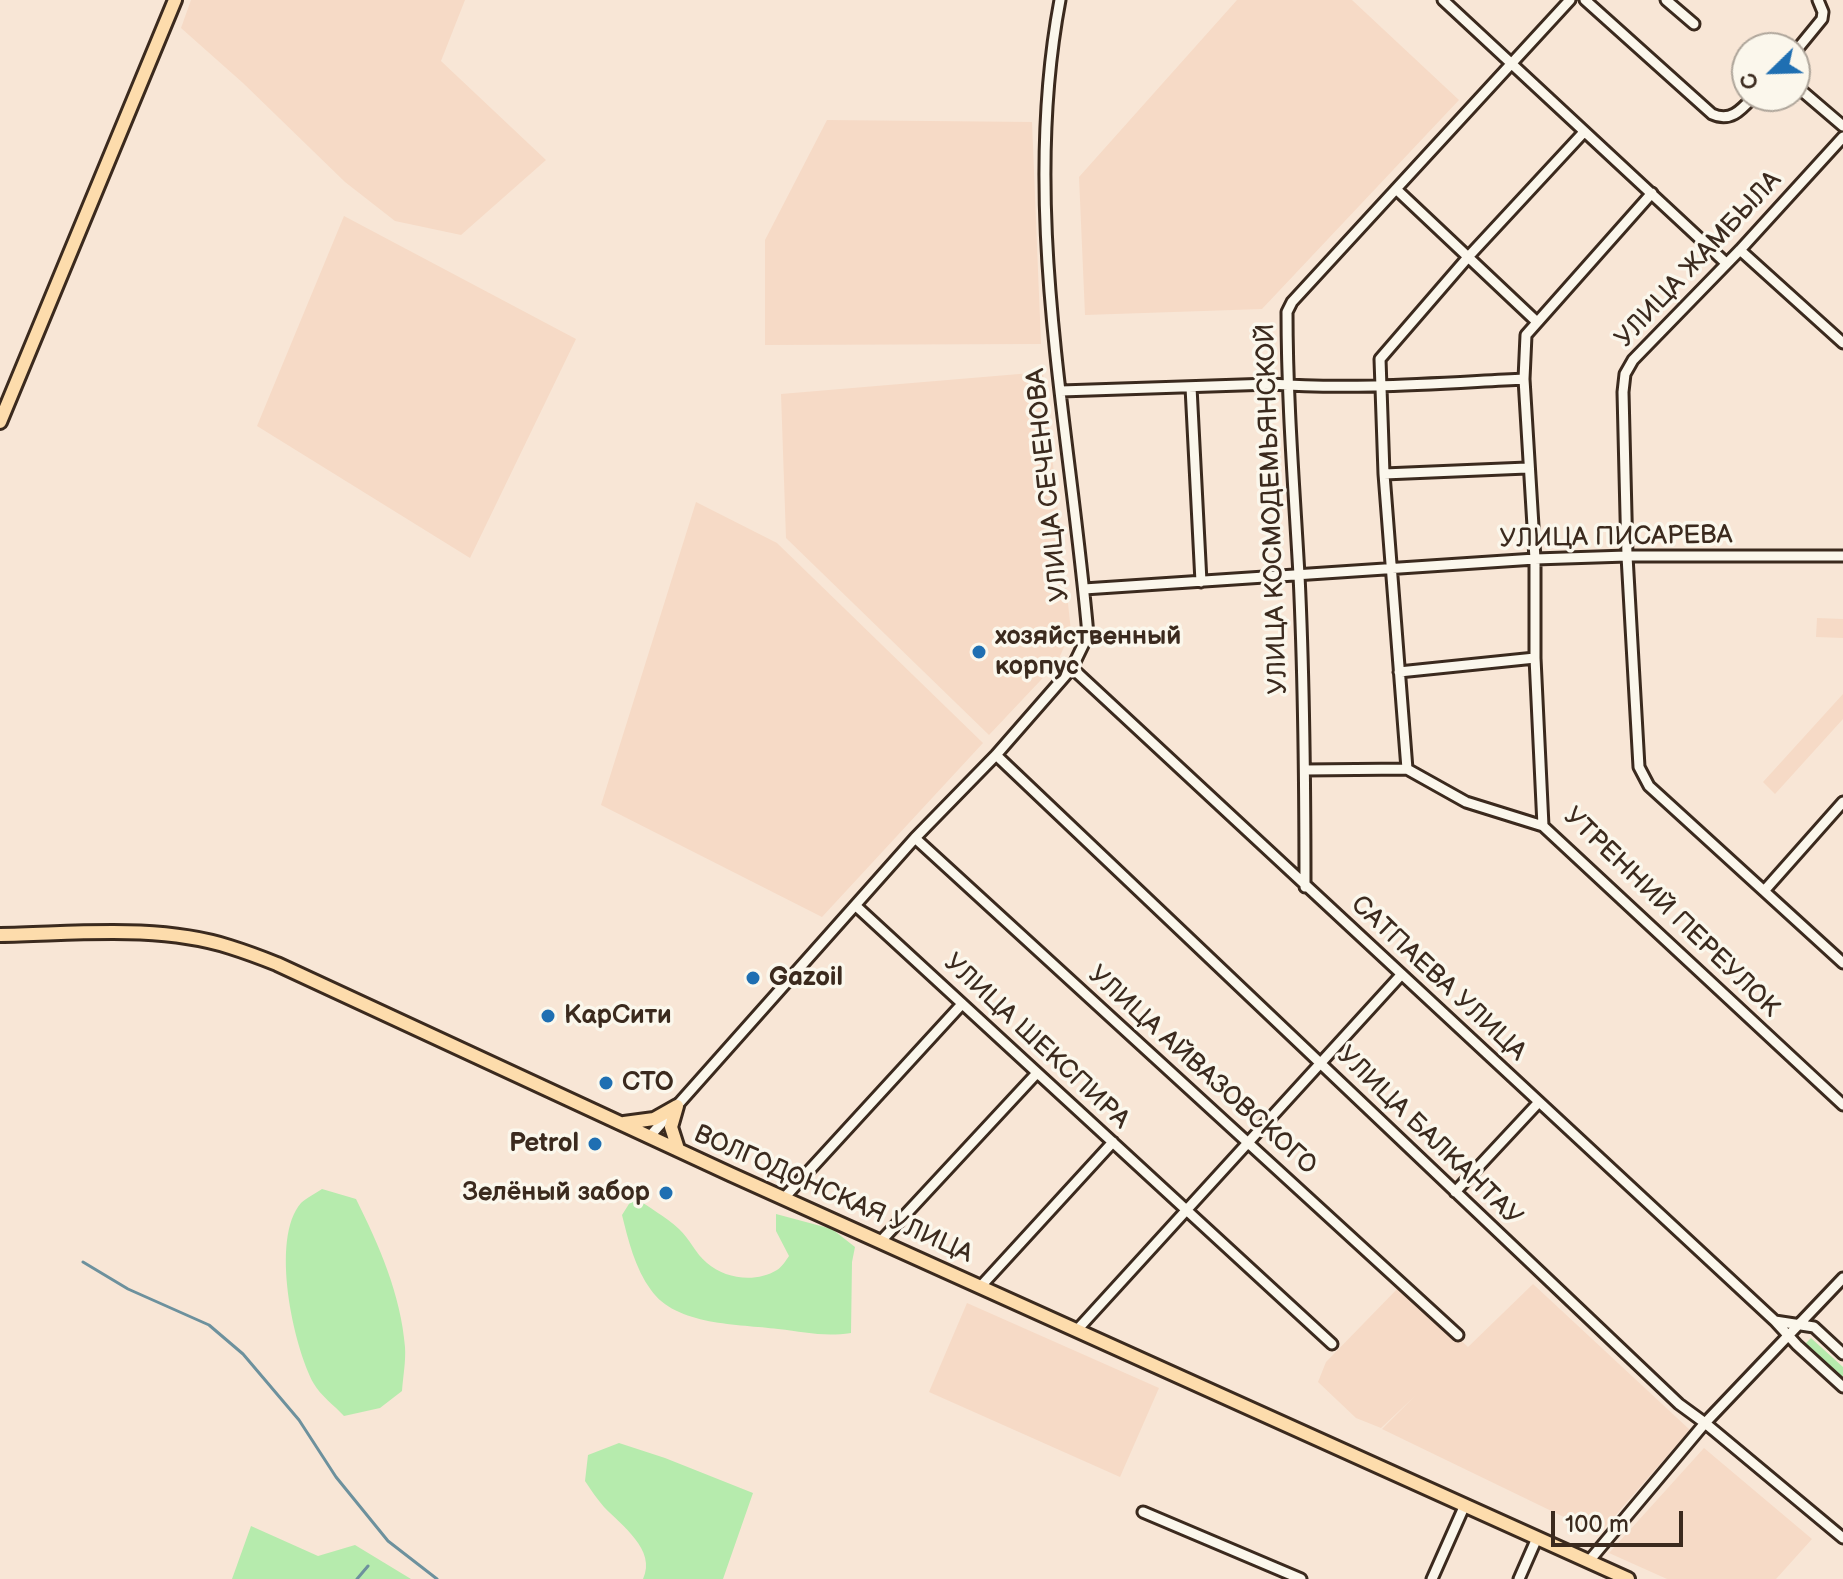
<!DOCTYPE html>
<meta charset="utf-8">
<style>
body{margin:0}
#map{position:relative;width:1843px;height:1579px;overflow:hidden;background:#f8e6d6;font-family:"Balsamiq Sans",sans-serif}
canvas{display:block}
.north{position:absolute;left:1731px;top:32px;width:80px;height:80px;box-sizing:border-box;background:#fbf7ec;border:2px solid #aea59a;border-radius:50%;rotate:247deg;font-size:22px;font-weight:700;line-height:32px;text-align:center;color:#3b2a1e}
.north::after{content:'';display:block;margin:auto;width:28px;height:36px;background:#1f6fb2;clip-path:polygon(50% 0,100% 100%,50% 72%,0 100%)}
.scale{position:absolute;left:1551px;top:1511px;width:132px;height:36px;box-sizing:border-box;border:4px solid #3b2a1e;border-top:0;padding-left:10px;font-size:24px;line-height:28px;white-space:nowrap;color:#3b2a1e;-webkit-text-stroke:6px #fbf7ec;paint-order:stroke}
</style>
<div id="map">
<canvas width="1843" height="1579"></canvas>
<div class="north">С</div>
<div class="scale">100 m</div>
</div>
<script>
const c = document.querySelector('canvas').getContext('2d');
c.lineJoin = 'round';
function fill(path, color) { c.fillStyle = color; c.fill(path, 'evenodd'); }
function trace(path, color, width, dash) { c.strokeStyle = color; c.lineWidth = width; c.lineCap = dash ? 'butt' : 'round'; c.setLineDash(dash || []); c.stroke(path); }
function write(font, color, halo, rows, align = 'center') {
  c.font = font + ' "Balsamiq Sans",sans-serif'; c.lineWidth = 7; c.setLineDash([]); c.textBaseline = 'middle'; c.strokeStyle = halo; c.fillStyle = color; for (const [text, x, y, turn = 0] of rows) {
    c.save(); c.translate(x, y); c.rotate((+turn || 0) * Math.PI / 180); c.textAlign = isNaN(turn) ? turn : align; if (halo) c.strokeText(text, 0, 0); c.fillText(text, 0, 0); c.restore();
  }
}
fill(new Path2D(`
 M191 0H465L441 61 546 160 461 235 395 221 345 182 243 83 181 28Z
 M1237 0H1352L1459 100 1262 309 1085 315 1079 177Z
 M827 120 1032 122 1041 344 765 345V240Z
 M344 216 576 339 470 558 257 426Z
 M1043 372 1071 631 1057 663 989 735 786 538 781 394Z
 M696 502 777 543 983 743 822 917 601 805Z
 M1817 618 1843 619V638L1816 637Z
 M1843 694V719L1775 794 1763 782Z
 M1533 1284 1690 1430 1599 1534 1382 1429 1415 1396 1381 1428 1356 1418 1318 1382 1326 1362 1401 1285 1468 1347Z
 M967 1303 1159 1388 1120 1477 929 1392Z
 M1704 1448 1812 1539 1776 1579H1667L1609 1553Z`), '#f6dac6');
fill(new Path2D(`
 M322 1189 356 1199C379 1245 401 1295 405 1347 406 1361 403 1377 402 1391L380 1408 344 1416C335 1406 320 1395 314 1384 293 1346 270 1238 301 1203 306 1198 315 1194 322 1189Z
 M634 1196C649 1208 665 1216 679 1229 690 1239 695 1253 707 1263 725 1279 756 1283 777 1270 782 1267 786 1260 789 1256L776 1231V1214L832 1229 855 1247 852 1262 851 1333C823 1337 805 1332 778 1329 739 1324 676 1326 651 1290 635 1269 628 1239 622 1215Z
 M1811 1338 1843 1367V1390L1799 1350Z
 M619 1443 665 1458 753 1493 723 1579H643C657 1550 621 1525 604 1507 597 1499 591 1490 585 1481L588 1455Z
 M251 1526 318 1556 355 1545 411 1579H232Z`), '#b6ebad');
trace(new Path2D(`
 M83 1262 128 1289 209 1325 243 1354 299 1420 336 1477 388 1541 437 1579
 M357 1579 368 1566`), '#6d919d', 3);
const minor = new Path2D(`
 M1443 0 1726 263
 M1585 0 1712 114C1731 123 1742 109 1754 96
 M1666 0 1694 24
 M1795 52 1822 19 1823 12 1818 0
 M1795 85 1843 126
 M1843 137 1740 250 1633 360 1625 374 1623 392 1627 556 1639 767 1649 786 1843 963
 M1396 189 1537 322
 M1652 193 1526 335 1524 379 1535 559V658L1543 826 1843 1105
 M1740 250 1843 343
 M1191 387 1201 582
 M1061 391 1271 384C1355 390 1440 383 1524 379
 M1384 474 1527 468
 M1084 589 1535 559 1627 556H1843
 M1072 668 1775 1321 1797 1345 1843 1387
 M1399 672 1535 658
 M996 755 1679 1404 1705 1423 1843 1538
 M1407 769 1384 474 1380 359 1469 256 1584 132
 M1305 770 1407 769 1466 802 1543 826
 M915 838 1458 1335
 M1305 887C1305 783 1304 679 1299 575 1294 487 1287 400 1287 312L1292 302 1570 0
 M1764 891 1843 802
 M856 906 1332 1344
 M650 1136 915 838 996 755 1072 668 1088 635C1070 425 1020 211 1060 0
 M1455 1192 1539 1102
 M784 1198 962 1004
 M880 1242 1037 1073
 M981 1286 1113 1142
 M1775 1321 1814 1327 1843 1354
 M1077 1330 1401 975
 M1143 1512 1301 1579
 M1589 1561 1705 1423 1843 1278
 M1432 1579 1464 1507
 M1519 1579 1537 1538`);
const major = new Path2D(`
 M0 422 175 0
 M0 935C75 934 157 924 230 947 246 952 262 958 277 964L730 1174 1628 1579
 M677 1106 671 1127 678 1149
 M624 1123 654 1119 677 1106`);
trace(minor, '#3b2a1e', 15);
trace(major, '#3b2a1e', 18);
trace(minor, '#fbf7ec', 9);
trace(major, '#fddcac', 12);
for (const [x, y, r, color] of [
 [979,652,8,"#1f6fb2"],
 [753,978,8,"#1f6fb2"],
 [548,1016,8,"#1f6fb2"],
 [606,1083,8,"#1f6fb2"],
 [595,1144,8,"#1f6fb2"],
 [666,1193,8,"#1f6fb2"]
]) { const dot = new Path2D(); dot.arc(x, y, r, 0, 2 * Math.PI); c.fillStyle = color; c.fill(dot); trace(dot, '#fbf7ec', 3); }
write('26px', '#3b2a1e', '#fbf7ec', [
 ["УЛИЦА ЖАМБЫЛА",1699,260,-47],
 ["УЛИЦА СЕЧЕНОВА",1049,485,-96],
 ["УЛИЦА КОСМОДЕМЬЯНСКОЙ",1273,509,-92],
 ["УЛИЦА ПИСАРЕВА",1616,538,-1],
 ["УТРЕННИЙ ПЕРЕУЛОК",1671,913,44],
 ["САТПАЕВА УЛИЦА",1438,979,43],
 ["УЛИЦА ШЕКСПИРА",1036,1042,43],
 ["УЛИЦА АЙВАЗОВСКОГО",1202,1071,42],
 ["УЛИЦА БАЛКАНТАУ",1429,1137,44],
 ["ВОЛГОДОНСКАЯ УЛИЦА",833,1195,24]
]);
write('bold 26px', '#3b2a1e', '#fbf7ec', [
 ["хозяйственный",995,637],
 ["корпус",995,667],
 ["Gazoil",769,978],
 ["КарСити",564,1016],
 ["СТО",622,1083],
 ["Petrol",579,1144,"right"],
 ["Зелёный забор",650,1193,"right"]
], 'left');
</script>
